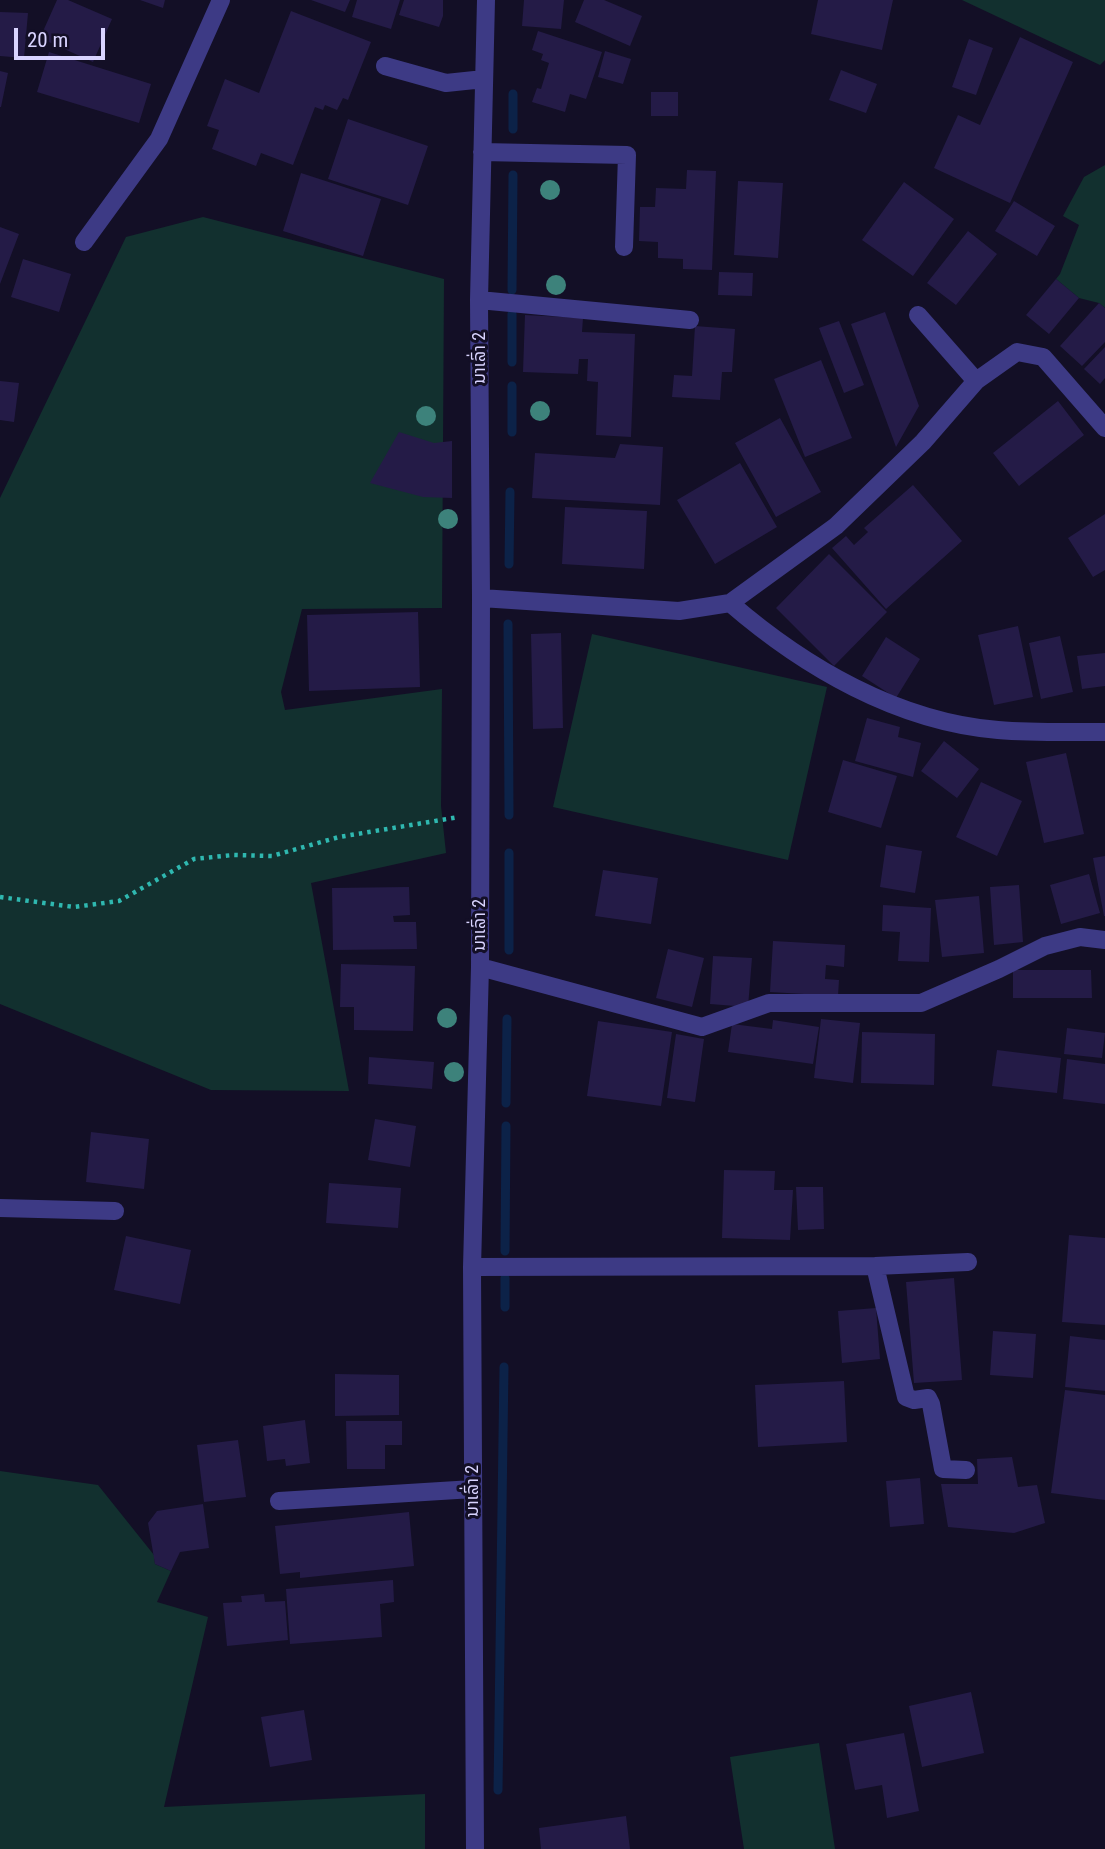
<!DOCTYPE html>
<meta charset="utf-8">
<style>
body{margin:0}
#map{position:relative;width:1105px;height:1849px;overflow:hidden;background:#130f26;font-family:"Roboto Condensed",sans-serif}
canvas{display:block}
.scale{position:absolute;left:14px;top:28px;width:91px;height:32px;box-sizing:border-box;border:4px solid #d9d4ff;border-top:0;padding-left:9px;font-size:21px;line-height:24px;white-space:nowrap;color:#d9d4ff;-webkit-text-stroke:5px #130f26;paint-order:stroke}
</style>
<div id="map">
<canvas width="1105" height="1849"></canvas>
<div class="scale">20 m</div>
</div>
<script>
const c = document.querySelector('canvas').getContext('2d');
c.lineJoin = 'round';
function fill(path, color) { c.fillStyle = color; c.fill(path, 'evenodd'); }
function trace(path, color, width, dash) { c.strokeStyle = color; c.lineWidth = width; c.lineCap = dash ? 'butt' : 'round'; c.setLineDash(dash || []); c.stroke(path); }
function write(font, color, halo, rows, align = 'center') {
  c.font = font + ' "Roboto Condensed","Noto Sans Lao",sans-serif'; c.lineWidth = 6; c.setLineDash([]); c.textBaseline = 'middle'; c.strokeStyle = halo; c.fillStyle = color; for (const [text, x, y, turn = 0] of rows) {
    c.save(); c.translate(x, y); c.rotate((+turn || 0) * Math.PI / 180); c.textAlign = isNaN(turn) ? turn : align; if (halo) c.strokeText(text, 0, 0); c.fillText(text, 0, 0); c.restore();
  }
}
fill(new Path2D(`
 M962 0H1105V60L1100 65Z
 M1105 165V308L1099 303 1079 298 1056 279 1060 274 1079 225 1063 216 1084 177Z
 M203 217 444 279 442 608 302 609 281 692 285 710 442 689 441 806 446 853 311 883 349 1091 211 1090 0 1004V498L126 237Z
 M592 634 827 687 788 860 553 807Z
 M0 1471 98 1485 154 1555 155 1564 171 1571 157 1602 208 1617 164 1807 425 1794V1849H0Z
 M819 1743 835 1849H744L730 1757Z`), '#12302f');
trace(new Path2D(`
 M513 129V94
 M512 290 513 175
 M512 314V362
 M512 432V386
 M509 564 510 492
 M508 624 509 815
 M509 853V950
 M506 1103 507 1019
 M505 1251 506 1126
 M505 1278V1307
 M498 1790 504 1367`), '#0c2248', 9);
fill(new Path2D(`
 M57 0H68L112 19 93 62 40 38Z
 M140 0H165L163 8Z
 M311 0H350L345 12Z
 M357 0H400L391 29 352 17Z
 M404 0H443V16L439 27 399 15Z
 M524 0H564L561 29 522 26Z
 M584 0H604L642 16 630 46 575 22Z
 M818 0H893L882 50 811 34Z
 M291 11 371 42 348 100 343 98 337 110 325 105 323 110 315 107 293 165 261 153 256 166 212 149 219 130 207 126 225 79 259 93Z
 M0 12 28 13 24 58 0 56Z
 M538 31 602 52 586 99 570 94 565 112 532 102 537 88 541 89 549 63 541 60 543 54 532 50Z
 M1020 37 1073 62 1010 203 934 168 958 115 980 125Z
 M969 39 993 48 976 95 952 87Z
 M605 51 631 59 623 84 598 77Z
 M49 52 151 84 139 123 37 92Z
 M841 70 877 84 866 113 829 100Z
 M0 71 8 73 1 107H0Z
 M651 92H678V116H651Z
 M348 119 428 146 408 205 328 179Z
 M687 170 716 171 712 270 683 269V259L658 258V242L639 241 640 207H655L656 188 686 189Z
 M301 173 381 199 363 256 283 231Z
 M738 181 783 183 778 258 734 255Z
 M904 182 954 219 913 276 862 240Z
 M1014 201 1055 226 1037 256 995 231Z
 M0 227 19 234 0 284Z
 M968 231 997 254 956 305 927 283Z
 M23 259 71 274 59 312 11 297Z
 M719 272 753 273 752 296 718 295Z
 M1056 279 1079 298 1049 334 1026 315Z
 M1099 303 1105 308V342L1082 366 1060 346Z
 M885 312 919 406 896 447 851 324Z
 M525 315 583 318 582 332 635 334 631 437 596 435 598 382 587 381 588 359H579L578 374 523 372Z
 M839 321 864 385 844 393 819 328Z
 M695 326 735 329 732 372H722L720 400 672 397 674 375 692 376Z
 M1105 347V378L1100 384 1084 369Z
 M821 360 852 438 805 457 774 379Z
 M0 381 19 383 14 422 0 420Z
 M1058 401 1084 435 1019 486 993 453Z
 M780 418 821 492 776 517 735 443Z
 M399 432 434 443 452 441V498L423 497 370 483Z
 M620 444 663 447 660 505 532 498 535 453 615 458Z
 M740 463 777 527 715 564 677 500Z
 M913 485 962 541 886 609 832 548 846 536 854 545 868 532 864 528Z
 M565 507 647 511 644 569 562 564Z
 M1105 514V570L1093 577 1068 538Z
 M829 554 887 612 834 666 776 608Z
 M418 612 420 687 309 691 307 615Z
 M1018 626 1033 697 994 705 978 635Z
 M561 633 563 728 533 729 531 634Z
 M1060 636 1073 692 1041 699 1029 643Z
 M886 637 920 659 896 698 862 676Z
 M1105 653V686L1082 689 1077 656Z
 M867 718 900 727 898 737 921 743 913 777 855 761Z
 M944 741 979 769 957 798 921 771Z
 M1066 753 1084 834 1044 843 1026 762Z
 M843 760 897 776 881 828 828 812Z
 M981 782 1022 801 997 856 956 837Z
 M886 845 922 851 915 893 880 887Z
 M1105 856V916H1104L1093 858Z
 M603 870 658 878 651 924 595 916Z
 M1089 874 1100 913 1061 924 1050 885Z
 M1019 885 1023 942 994 945 990 887Z
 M409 887 410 915 393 916 394 922H416L417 949 333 950 332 888Z
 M979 896 984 953 942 957 935 900Z
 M883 905 931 908 929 962 898 961 900 932 882 931Z
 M773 941 845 945 844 967 826 965 825 979 839 980 838 996 770 992Z
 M668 949 704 958 692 1007 656 998Z
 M713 956 752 958 748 1007 710 1004Z
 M341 964 415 966 413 1031 354 1030V1007H340Z
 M1013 970H1091L1092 998H1013Z
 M821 1019 860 1023 853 1083 814 1078Z
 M773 1020 819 1027 813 1064 728 1052 732 1024 772 1029Z
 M598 1021 672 1032 661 1106 587 1096Z
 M1067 1028 1105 1033 1102 1058 1064 1054Z
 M862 1032 935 1034 934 1085 861 1083Z
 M676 1034 704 1039 695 1102 667 1098Z
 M997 1050 1061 1058 1057 1093 992 1086Z
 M369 1057 434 1062 432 1089 368 1084Z
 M1067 1059 1105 1064V1104L1063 1099Z
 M375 1119 416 1126 410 1167 368 1160Z
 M91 1132 149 1139 144 1189 86 1182Z
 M724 1170 775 1171 774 1190H793L790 1240 722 1238Z
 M329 1183 401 1188 398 1228 326 1223Z
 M796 1187H823L824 1229 798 1230Z
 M1069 1235 1105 1238V1325L1062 1322Z
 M126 1236 191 1250 180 1304 114 1290Z
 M954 1278 962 1380 914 1383 906 1282Z
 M876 1308 880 1359 842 1363 838 1311Z
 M993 1331 1036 1334 1033 1378 990 1375Z
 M1070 1336 1105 1340V1391L1065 1387Z
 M335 1374 399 1375V1415L335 1416Z
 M844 1381 847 1442 758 1447 755 1385Z
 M1065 1390 1105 1395V1500L1051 1493Z
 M305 1420 310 1463 286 1466 285 1459 267 1461 263 1426Z
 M346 1421H402V1445H385V1469H347Z
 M238 1440 246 1497 204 1502 197 1445Z
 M1012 1457 1018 1487 1037 1485 1045 1523 1014 1533 948 1527 941 1484H978L977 1459Z
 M920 1478 924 1524 890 1527 886 1481Z
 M203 1504 209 1548 180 1552 171 1571 155 1564 148 1523 157 1511Z
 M409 1512 414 1566 300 1578V1572L280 1574 275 1526Z
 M393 1580 394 1602 380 1604 382 1637 290 1644 286 1589Z
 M264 1594 265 1602 285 1601 288 1640 227 1646 223 1603 242 1602 241 1596Z
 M971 1692 984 1753 922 1767 909 1706Z
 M304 1710 312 1760 270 1767 261 1717Z
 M904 1733 919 1811 887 1818 882 1785 855 1790 846 1744Z
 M626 1816 630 1849H541L539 1828Z`), '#241b47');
trace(new Path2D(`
 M0 897 74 907 119 901 194 859 233 855 272 856 339 837 459 817`), '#2fb8b0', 4.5, [3.5, 5]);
trace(new Path2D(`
 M385 66 446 83 484 79
 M482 152 627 155 624 247
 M84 242 159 139 221 0
 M479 300 690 320
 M918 315 976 381
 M481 598 679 611 730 603 836 526 923 442 976 381 1017 352 1043 357 1105 428
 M730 603C804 667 898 722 998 730 1033 733 1069 732 1105 732
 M480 967 702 1027 769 1003H921L999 969 1045 946 1080 937 1105 940
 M0 1208 115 1211
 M875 1266 906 1397 914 1400 928 1398 931 1404 943 1469 966 1470
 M472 1267 875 1266 968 1262
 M279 1501 473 1489
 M475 1849 472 1267 480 967 481 598 479 300 486 0`), '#3d3a85', 18);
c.fillStyle = '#3d827b';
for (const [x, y] of [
 [550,190],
 [556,285],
 [540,411],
 [426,416],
 [448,519],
 [447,1018],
 [454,1072]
]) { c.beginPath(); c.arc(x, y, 10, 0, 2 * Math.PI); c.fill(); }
write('18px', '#d9d4ff', '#130f26', [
 ["ນາເລົ່າ 2",480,358,-90],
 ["ນາເລົ່າ 2",480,925,-90],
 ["ນາເລົ່າ 2",473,1491,-90]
]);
</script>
